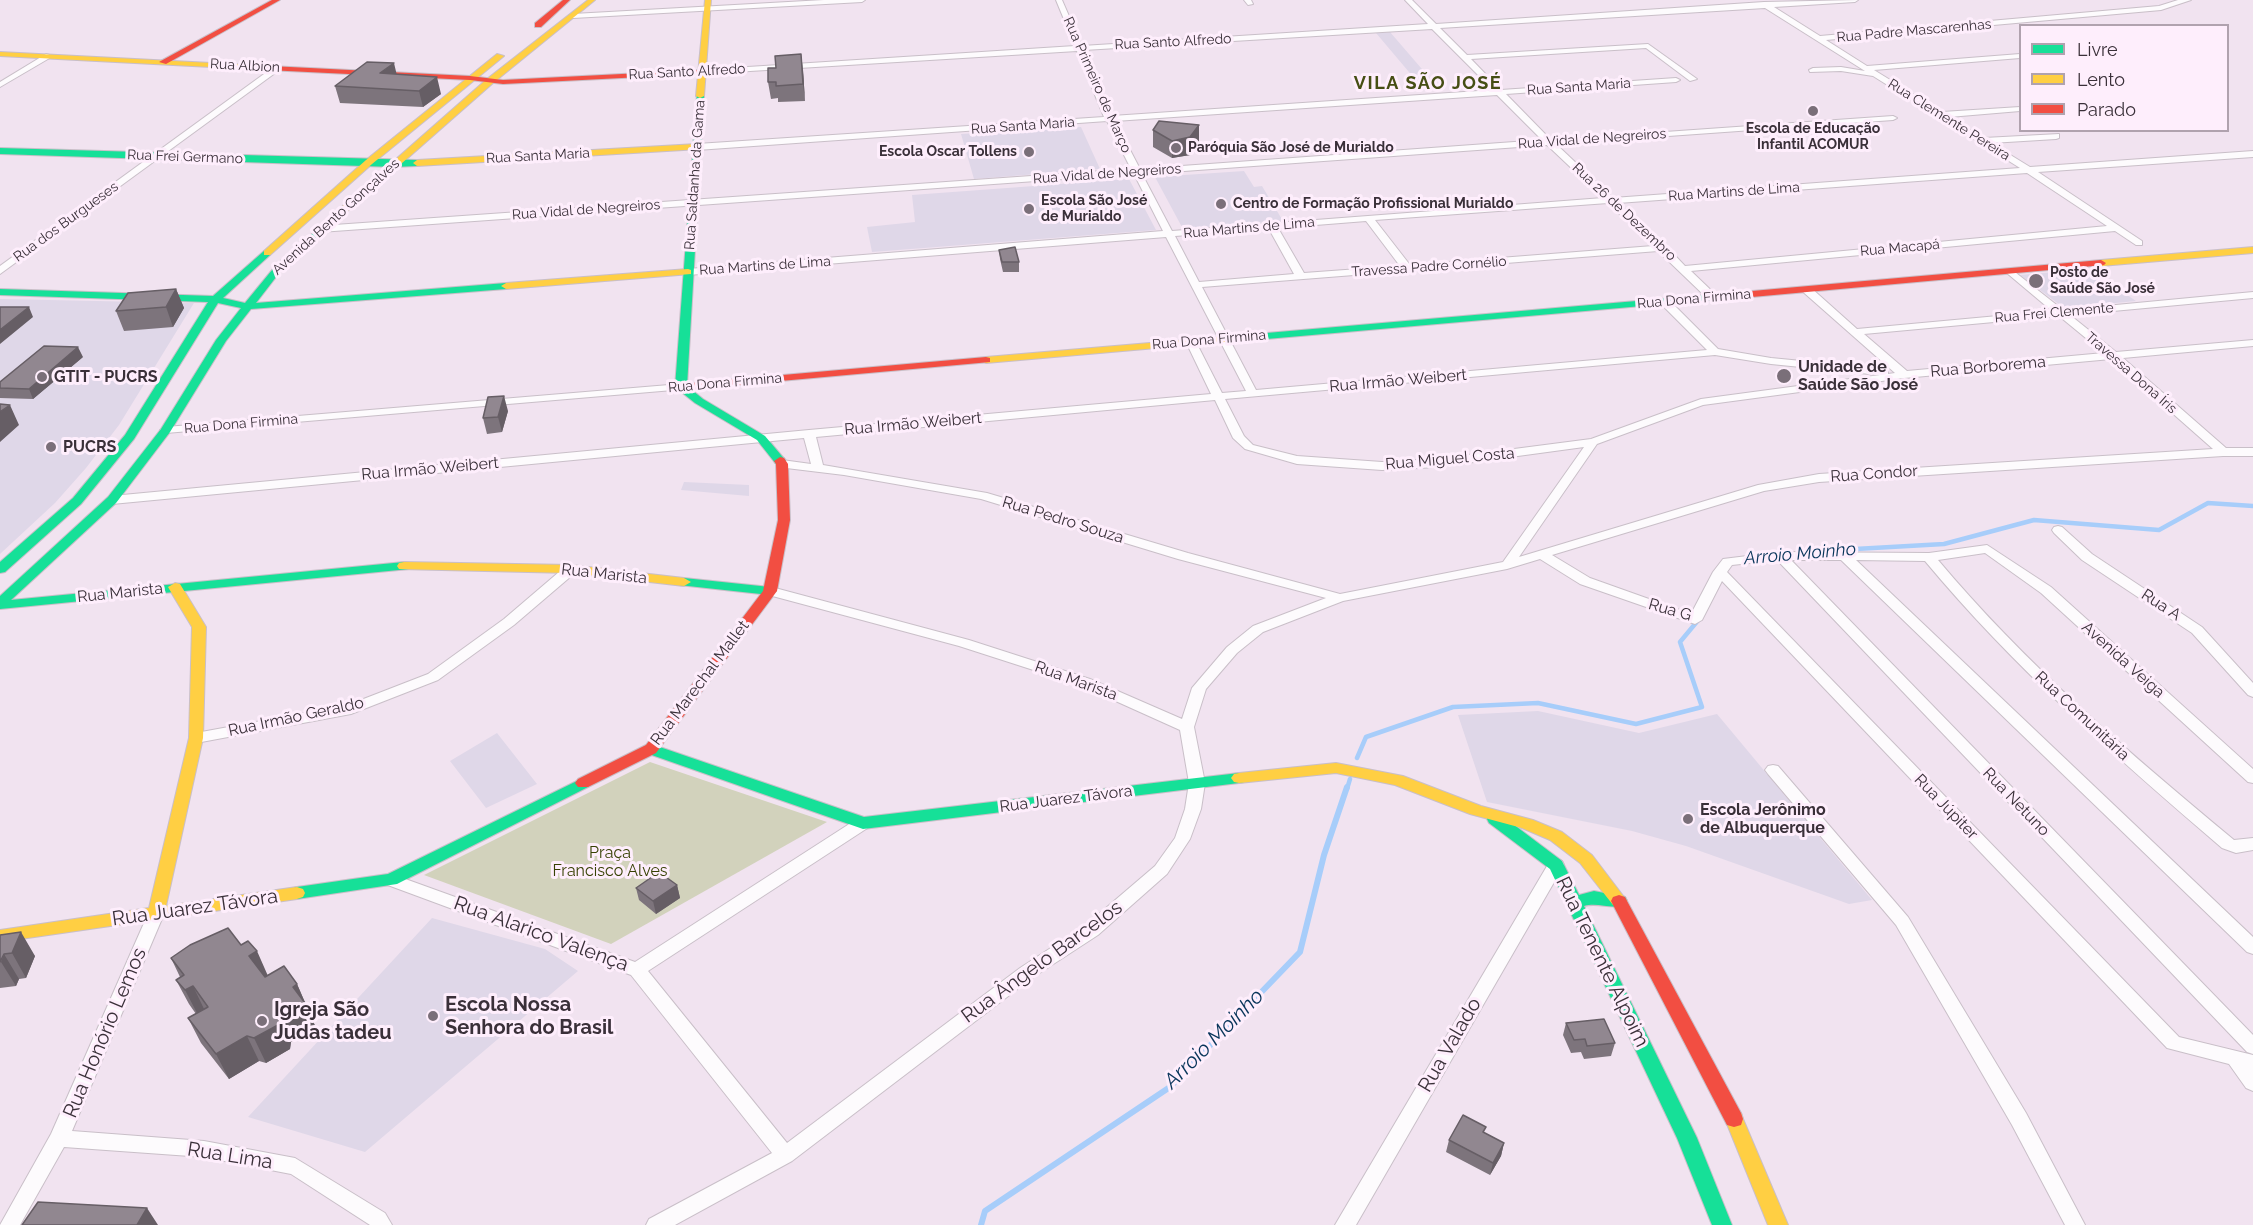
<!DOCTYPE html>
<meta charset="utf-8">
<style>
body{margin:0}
#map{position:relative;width:2253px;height:1225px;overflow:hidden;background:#f1e3f0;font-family:Raleway,sans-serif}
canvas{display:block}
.legend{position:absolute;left:2019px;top:24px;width:210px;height:108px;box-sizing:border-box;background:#feeefc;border:2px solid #b0a2ae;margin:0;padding:8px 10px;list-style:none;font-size:18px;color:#3a3039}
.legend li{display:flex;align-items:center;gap:12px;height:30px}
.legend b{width:30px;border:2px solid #b0a2ae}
</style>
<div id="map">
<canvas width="2253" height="1225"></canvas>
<ul class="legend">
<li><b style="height:8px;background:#16e098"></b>Livre</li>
<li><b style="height:8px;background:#ffcf43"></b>Lento</li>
<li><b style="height:8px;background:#f24e42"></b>Parado</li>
</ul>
</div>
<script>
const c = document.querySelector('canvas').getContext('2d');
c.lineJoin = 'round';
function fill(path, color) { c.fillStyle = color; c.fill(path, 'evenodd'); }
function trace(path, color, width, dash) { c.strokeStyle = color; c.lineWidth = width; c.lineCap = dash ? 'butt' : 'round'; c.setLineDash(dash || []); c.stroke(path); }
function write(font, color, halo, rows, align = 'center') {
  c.font = font + ' Raleway,sans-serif'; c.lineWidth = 6; c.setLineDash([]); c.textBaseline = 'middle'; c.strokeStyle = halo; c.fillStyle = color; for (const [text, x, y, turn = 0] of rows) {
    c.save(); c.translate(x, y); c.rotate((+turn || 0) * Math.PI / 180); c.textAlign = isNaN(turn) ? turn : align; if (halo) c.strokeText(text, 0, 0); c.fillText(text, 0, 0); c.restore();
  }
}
fill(new Path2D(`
 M1390 32 1440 90 1425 91 1376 33Z
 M1081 127 1100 169 974 179 961 134Z
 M1244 171 1254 187 1262 186 1283 221 1183 229 1155 177Z
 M1129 179 1156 230 872 252 867 227 915 222 912 195Z
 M2089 269 2136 301 2064 308 2020 275Z
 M0 299 194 303 119 425 86 468 55 503 0 554Z
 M684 482 749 485V496L681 490Z
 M1538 711 1639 733 1717 714 1872 900 1849 904 1686 846 1632 831 1487 802 1458 715Z
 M497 733 537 784 486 808 450 761Z
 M432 918 545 949 578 971 365 1152 248 1117Z`), '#dfd7e8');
fill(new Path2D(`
 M650 762 827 822 611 944 424 875Z`), '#d2d2bc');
trace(new Path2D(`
 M1802 552 1944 544 2034 520 2159 530 2208 503 2253 506
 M1357 758 1366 737 1453 707 1538 703 1636 724 1702 707 1680 642 1700 618
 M1347 789 1350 779`), '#a7cdfa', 4.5);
trace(new Path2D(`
 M981 1225 985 1211 1170 1087 1300 952 1324 855 1347 787`), '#a7cdfa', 6);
const street = new Path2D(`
 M824 0H865L862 2 573 18 569 16 573 14Z
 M1056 0H1062L1082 46 1428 24 1405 0H1412L1436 24 1764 2 1858 0 1855 2 1774 7 1820 36 2159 6 2178 0H2191L2161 10 1826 40 1867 66 2020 54V58L1874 70 1942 112 2020 107V111L1949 117 1984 138 2059 134V138L2056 139 1991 143 2030 167 2253 151V157L2038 172 2142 241V245H2136L2115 231 1691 271 1716 295 1717 297 1712 300 1708 299 1658 251 1202 287 1256 390 1707 350 1660 303V299H1668L1718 349 1771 358 1884 369 1888 370V374L1895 373 1802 291V287H1810L1857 329 2052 311 2008 274 2006 272 2011 269 2063 310 2253 292V298L2070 315 2116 352 2253 340V346L2123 358 2226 448H2253V456H2223L1819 482 1764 491 1552 555 1590 578 1691 614 1713 572 1723 559 1780 552 1929 553 1987 545 2051 587 2253 769V783L2248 782 2041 593 1985 553 1938 560C2026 665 2129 753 2234 840L2253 838V850L2236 853 2222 848C2117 758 2014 668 1925 561L1856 560 2253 937V954L2247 952 1841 560H1791L2253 1035V1054L2247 1052 1777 560 1732 565 1727 572 2179 1037 2253 1055V1091L2246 1088 2229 1064 2167 1048 1722 581 1702 620 1695 624 1580 584 1540 559 1507 569 1343 601 1263 632 1237 653 1206 689 1194 727 1205 783 1201 809 1190 839 1167 874 1098 935 1032 978 792 1161 675 1225H646L649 1219 772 1153 631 975 385 884 383 880 385 876 391 874 397 876 635 962 857 819H869L871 823 869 827 648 971 787 1143 1020 968 1086 925 1155 866 1175 838 1185 809 1189 783 1180 730 1080 685 959 646 765 594 763 591 765 588H775L969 640 1090 679 1182 719 1192 688 1227 647 1253 626 1326 598 1178 559 981 499 844 475 778 467 776 464 778 461 782 460 811 464 804 438 112 504 106 500 112 496 809 430 1211 394 1186 342 1191 339 1196 342 1222 393 1246 391 1166 237 688 275 683 272 688 269 1163 231 1134 174 320 232 315 229 320 226 1131 169 1107 121 697 150 693 147 697 144 1104 117 1077 51 701 74 697 72 701 70 1075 46ZM1765 8 1865 71 1841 67 1813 68 1809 70 1810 72 1841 71 1873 76 2020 168 1613 198 1556 144 1893 120 1897 118 1893 116 1551 140 1506 94 1676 82 1680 80 1676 78 1501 90 1471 59 1646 48 1690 81 1697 79 1648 44 1467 55 1440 28ZM1432 29 1493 90 1112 116 1084 50ZM1497 95 1542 140 1140 169 1115 121ZM1547 145 1603 198 1172 231 1142 174ZM2027 173 2107 226 1685 266 1666 246 1618 203ZM1608 203 1653 246 1410 265 1375 220ZM1366 221 1400 266 1304 273 1278 228ZM1269 229 1294 274 1199 282 1175 236ZM2059 316 2104 353 1907 371 1864 334ZM1715 355 1771 364 1880 375 1701 399 1591 439 1437 459 1382 462 1297 456 1253 445 1244 436 1225 399ZM2111 359 2213 449 1819 474 1758 485 1519 557 1597 444 1703 405 1904 378ZM1215 400 1233 438 1245 449 1297 464 1382 470 1437 467 1584 447 1503 562 1340 594 1188 553 987 493 823 465 816 437Z
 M1244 0H1251L1253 4 1248 5Z
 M46 54 53 56 0 87V82Z
 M275 66 282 68 0 274V266Z
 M681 384 687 387 685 389 166 433 160 430 166 427Z
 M2058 526 2062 527 2092 554 2202 627 2253 683V697L2248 695 2192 633 2082 560 2054 533 2052 530 2054 527Z
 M571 565 578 569 576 572 514 625 438 680 351 714 196 743 191 741 189 738 191 735 196 733 348 705 428 674 504 619 566 566Z
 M1773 765 1778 766 1908 917 2026 1113 2085 1225H2065L2012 1125 1896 925 1768 774 1765 770 1768 766Z
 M1556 859 1562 861 1564 865 1356 1225H1335L1550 861Z
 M156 908 162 910 164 914 72 1131 204 1141 295 1158 385 1213 392 1225H370L291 1174 204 1157 64 1147 20 1225H0L51 1134 148 914 150 910Z`);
const fast = new Path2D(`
 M697 94 704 96 687 386 703 399 765 436 786 461 780 465 776 464 757 440 695 403 675 387Z
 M0 148 417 160 421 163 417 166 394 167 0 154Z
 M340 210 343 211V215L283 268 256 303 506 283 511 286 506 289 251 309 226 341 170 432 116 503 11 600 404 562 409 563 411 566 409 569 0 609V596L108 497 161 429 216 340 241 308 218 303 134 439 81 504 5 572 0 573V562L73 498 125 435 208 302 0 295V289L213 296 264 251H270V255L223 298 245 303 277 264Z
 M1752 291 1756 292V296L1255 340 1250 337 1255 334Z
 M684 578 770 587 777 591 770 595 679 585 677 582 679 579Z
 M651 744 864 817 1239 773 1244 774 1247 778 1244 782 1239 783 863 829 646 753 644 749 646 745Z
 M583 778 588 779 591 783 588 787 397 884 297 899 291 897 289 893 291 889 297 887 388 874Z
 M1495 813 1501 815 1562 861 1579 895 1594 891 1625 897 1627 901 1625 905C1611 910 1599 902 1584 906L1697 1138 1732 1225H1712L1677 1138 1550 869 1489 823 1487 819 1489 815Z`);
const slow = new Path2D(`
 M588 0H595L493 83 343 215H337V211L487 79Z
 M705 0H711L704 96 700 98 696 96Z
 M0 52 250 65 254 67 250 69 0 56Z
 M497 54 504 56 372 164 270 255H264V251L366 160Z
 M697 144 700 145V149L417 166 413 163 417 160Z
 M2253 247V253L2101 266 2096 263 2101 260Z
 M688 269 691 270V274L506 289 501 286 506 283Z
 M1255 334 1259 335V339L986 363 981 360 986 357Z
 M404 562 571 565 684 578 691 582 684 586 571 573 399 569 397 566 399 563Z
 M175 583 180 584 206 627 203 738 166 906 297 887 303 889 305 893 303 897 297 899 0 942V930L149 908 189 738 192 627 168 587Z
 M1336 763 1403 776 1481 806 1533 820 1562 832 1592 855 1627 901 1625 905 1619 907 1613 905 1580 863 1550 840 1522 828 1470 814 1395 785 1336 773 1239 783 1234 782 1231 778 1234 774 1239 773Z
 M1734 1111 1741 1113 1743 1119 1788 1225H1768L1725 1119 1727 1113Z`);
const jam = new Path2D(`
 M272 0H280L166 64 159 62Z
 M563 0H570L541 27H535V23Z
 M250 65 470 76 503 80 701 70 705 72 701 74 503 84 470 80 247 69V65Z
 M2101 260 2106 263 2104 265 1752 297 1747 294 1752 291Z
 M986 357 990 358V362L681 390 675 387 681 384Z
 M780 457 784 458 788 464 790 520 777 591 656 753 588 787H578L575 783 578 779 646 745 763 591 778 520 776 464 774 461Z
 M1619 895 1625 897 1627 901 1741 1113 1743 1119 1741 1125 1734 1127 1727 1125 1611 901 1613 897Z`);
trace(street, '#c9bfc8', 2);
trace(fast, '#c9bfc8', 2);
trace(slow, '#c9bfc8', 2);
trace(jam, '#c9bfc8', 2);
fill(street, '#fdfbfd');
fill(fast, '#16e098');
fill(slow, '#ffcf43');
fill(jam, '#f24e42');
fill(new Path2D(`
 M803 70 805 101 778 102V98L771 99 768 82Z
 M397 74 441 94 423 107 340 103 335 86Z
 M1153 130 1199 143 1190 155 1172 158 1153 147Z
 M999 250 1019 262V272H1003L1000 259Z
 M176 289 184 308 173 327 124 331 116 311Z
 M83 357 33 399 0 398V382Z
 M508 411 502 432 487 434 483 418Z
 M677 885 680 898 656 914 639 900 636 888Z
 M0 935 35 956 26 978 19 979 16 986 0 988Z
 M171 958 268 975 297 984 316 1028 291 1042 290 1049 266 1063 259 1061 229 1079 201 1043 188 1018 196 1014 189 1004 176 980 180 977Z
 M1566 1023 1615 1043 1611 1056 1584 1059 1581 1052 1571 1053 1563 1035Z
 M1485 1133 1504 1143 1501 1156 1490 1175 1446 1152 1449 1140Z`), '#7d747c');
fill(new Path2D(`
 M801 54 803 70 805 101 803 84Z
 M394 63 398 80 385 89 380 73Z
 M437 77 441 94 423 107 419 91Z
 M1199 125V143L1190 155 1172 158V141Z
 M176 289 184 308 173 327 166 307Z
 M29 307 33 317 0 344V330Z
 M78 347 83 357 33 399 29 389Z
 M504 396 508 411 502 432 498 417Z
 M10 405 19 425 0 442V412Z
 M677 885 680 898 656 914 653 901Z
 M21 932 35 956 26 978 12 953Z
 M257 951 268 976 261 980 249 956Z
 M4 954 19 979 16 986 1 962Z
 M297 984 316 1028 291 1042 290 1049 266 1063 254 1038 279 1018 293 987Z
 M193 986 205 1011 198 1015 185 990Z
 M247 1036 259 1061 229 1079 216 1054Z
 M1504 1143 1501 1156 1490 1175 1493 1163Z
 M147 1208 158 1225H137Z`), '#665e65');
const building = new Path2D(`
 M801 54 803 84 776 86V82H768V68H776L775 56Z
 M367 62 394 63 380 73 437 77 419 91 335 86Z
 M1159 121 1199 125 1190 137 1172 141 1153 130Z
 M1015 247 1019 262H1002L999 250Z
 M176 289 166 307 116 311 128 293Z
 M0 307H29L0 330Z
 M44 346 78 347 29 389 0 388V382Z
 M504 396 498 417 483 418 488 397Z
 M0 404 10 405 0 412Z
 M659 872 677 885 653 901 636 888Z
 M228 928 241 945 248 941 257 951 249 956 265 977 284 966 297 984 293 987 305 1003 279 1018 278 1025 254 1038 247 1036 216 1054 188 1018 208 1007 193 986 185 990 176 980 184 975 171 958 190 945Z
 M21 932 12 953 4 954 0 962V935Z
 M1604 1019 1615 1043 1587 1046 1585 1039 1574 1040 1566 1023Z
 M1463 1115 1486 1127 1483 1132 1504 1143 1493 1163 1449 1140Z
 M38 1202 147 1208 137 1225H22Z`);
fill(building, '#918790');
trace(building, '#665e65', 1.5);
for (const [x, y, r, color] of [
 [1813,111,6,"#7a6f79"],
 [1176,148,6,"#7a6f79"],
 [1029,152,6,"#7a6f79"],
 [1221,204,6,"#7a6f79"],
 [1029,209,6,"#7a6f79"],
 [2036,281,8,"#7a6f79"],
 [1784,376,8,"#7a6f79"],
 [42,377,6,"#7a6f79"],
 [51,447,6,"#7a6f79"],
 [1688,819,6,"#7a6f79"],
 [433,1016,6,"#7a6f79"],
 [262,1021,6,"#7a6f79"]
]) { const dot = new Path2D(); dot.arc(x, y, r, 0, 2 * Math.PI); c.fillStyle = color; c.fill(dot); trace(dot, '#feeefc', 2); }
write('14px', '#3a3039', '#feeefc', [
 ["Rua Padre Mascarenhas",1914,31,-5],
 ["Rua Santo Alfredo",1173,42,-3],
 ["Rua Albion",245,66,3],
 ["Rua Santo Alfredo",687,72,-3],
 ["Rua Primeiro de Março",1097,85,66],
 ["Rua Santa Maria",1579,87,-4],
 ["Rua Clemente Pereira",1949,120,32],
 ["Rua Santa Maria",1023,126,-4],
 ["Rua Vidal de Negreiros",1592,139,-4],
 ["Rua Santa Maria",538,156,-3],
 ["Rua Frei Germano",185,157,2],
 ["Rua Vidal de Negreiros",1107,174,-4],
 ["Rua Saldanha da Gama",695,175,-86],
 ["Rua Martins de Lima",1734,192,-4],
 ["Rua Vidal de Negreiros",586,210,-4],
 ["Rua 26 de Dezembro",1624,212,43],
 ["Avenida Bento Gonçalves",336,217,-42],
 ["Rua dos Burgueses",66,222,-36],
 ["Rua Martins de Lima",1249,228,-5],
 ["Rua Macapá",1900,248,-5],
 ["Rua Martins de Lima",765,266,-4],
 ["Travessa Padre Cornélio",1429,267,-4],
 ["Rua Dona Firmina",1694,299,-5],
 ["Rua Frei Clemente",2054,313,-5],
 ["Rua Dona Firmina",1209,340,-5],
 ["Travessa Dona Íris",2131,373,41],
 ["Rua Dona Firmina",725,383,-5],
 ["Rua Dona Firmina",241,424,-5]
]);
write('bold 14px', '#3a3039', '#feeefc', [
 ["Escola de Educação",1813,129,"center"],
 ["Infantil ACOMUR",1813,145,"center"],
 ["Paróquia São José de Murialdo",1188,148],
 ["Escola Oscar Tollens",1017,152,"right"],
 ["Escola São José",1041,201],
 ["de Murialdo",1041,217],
 ["Centro de Formação Profissional Murialdo",1233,204],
 ["Posto de",2050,273],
 ["Saúde São José",2050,289]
], 'left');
write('bold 16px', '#3a3039', '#feeefc', [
 ["Unidade de",1798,367],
 ["Saúde São José",1798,385],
 ["GTIT - PUCRS",54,377],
 ["PUCRS",63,447],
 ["Escola Jerônimo",1700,810],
 ["de Albuquerque",1700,828]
], 'left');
write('16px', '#3a3039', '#feeefc', [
 ["Rua Borborema",1988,367,-5],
 ["Rua Irmão Weibert",1398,381,-5],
 ["Rua Irmão Weibert",913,424,-5],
 ["Rua Miguel Costa",1450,459,-5],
 ["Rua Irmão Weibert",430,469,-5],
 ["Rua Condor",1874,474,-4],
 ["Rua Pedro Souza",1063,520,17],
 ["Rua Marista",604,574,6],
 ["Rua Marista",120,593,-6],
 ["Rua A",2161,605,33],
 ["Rua G",1670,610,16],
 ["Avenida Veiga",2123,660,42],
 ["Rua Marista",1076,681,20],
 ["Rua Marechal Mallet",700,683,-53],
 ["Rua Comunitária",2082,716,43],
 ["Rua Irmão Geraldo",296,717,-12],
 ["Rua Juarez Távora",1066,799,-7],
 ["Rua Netuno",2016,802,46],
 ["Rua Júpiter",1946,807,46]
]);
write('16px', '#374103', '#feeefc', [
 ["Praça",610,853],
 ["Francisco Alves",610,871]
]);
c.letterSpacing = '1.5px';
write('bold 18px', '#464e14', '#feeefc', [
 ["VILA SÃO JOSÉ",1428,84]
]);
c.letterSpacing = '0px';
write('italic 18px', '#08355a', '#feeefc', [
 ["Arroio Moinho",1800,554,-5]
]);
write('20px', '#3a3039', '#feeefc', [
 ["Rua Juarez Távora",195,908,-8],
 ["Rua Alarico Valença",541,934,20],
 ["Rua Ângelo Barcelos",1042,962,-36],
 ["Rua Tenente Alpoim",1602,962,64],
 ["Rua Honório Lemos",105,1033,-67],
 ["Rua Valado",1450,1045,-60],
 ["Rua Lima",230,1156,9]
]);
write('bold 20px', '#3a3039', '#feeefc', [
 ["Escola Nossa",445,1005],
 ["Senhora do Brasil",445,1028],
 ["Igreja São",274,1010],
 ["Judas tadeu",274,1033]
], 'left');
write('italic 21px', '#08355a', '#feeefc', [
 ["Arroio Moinho",1214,1039,-45]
]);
</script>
